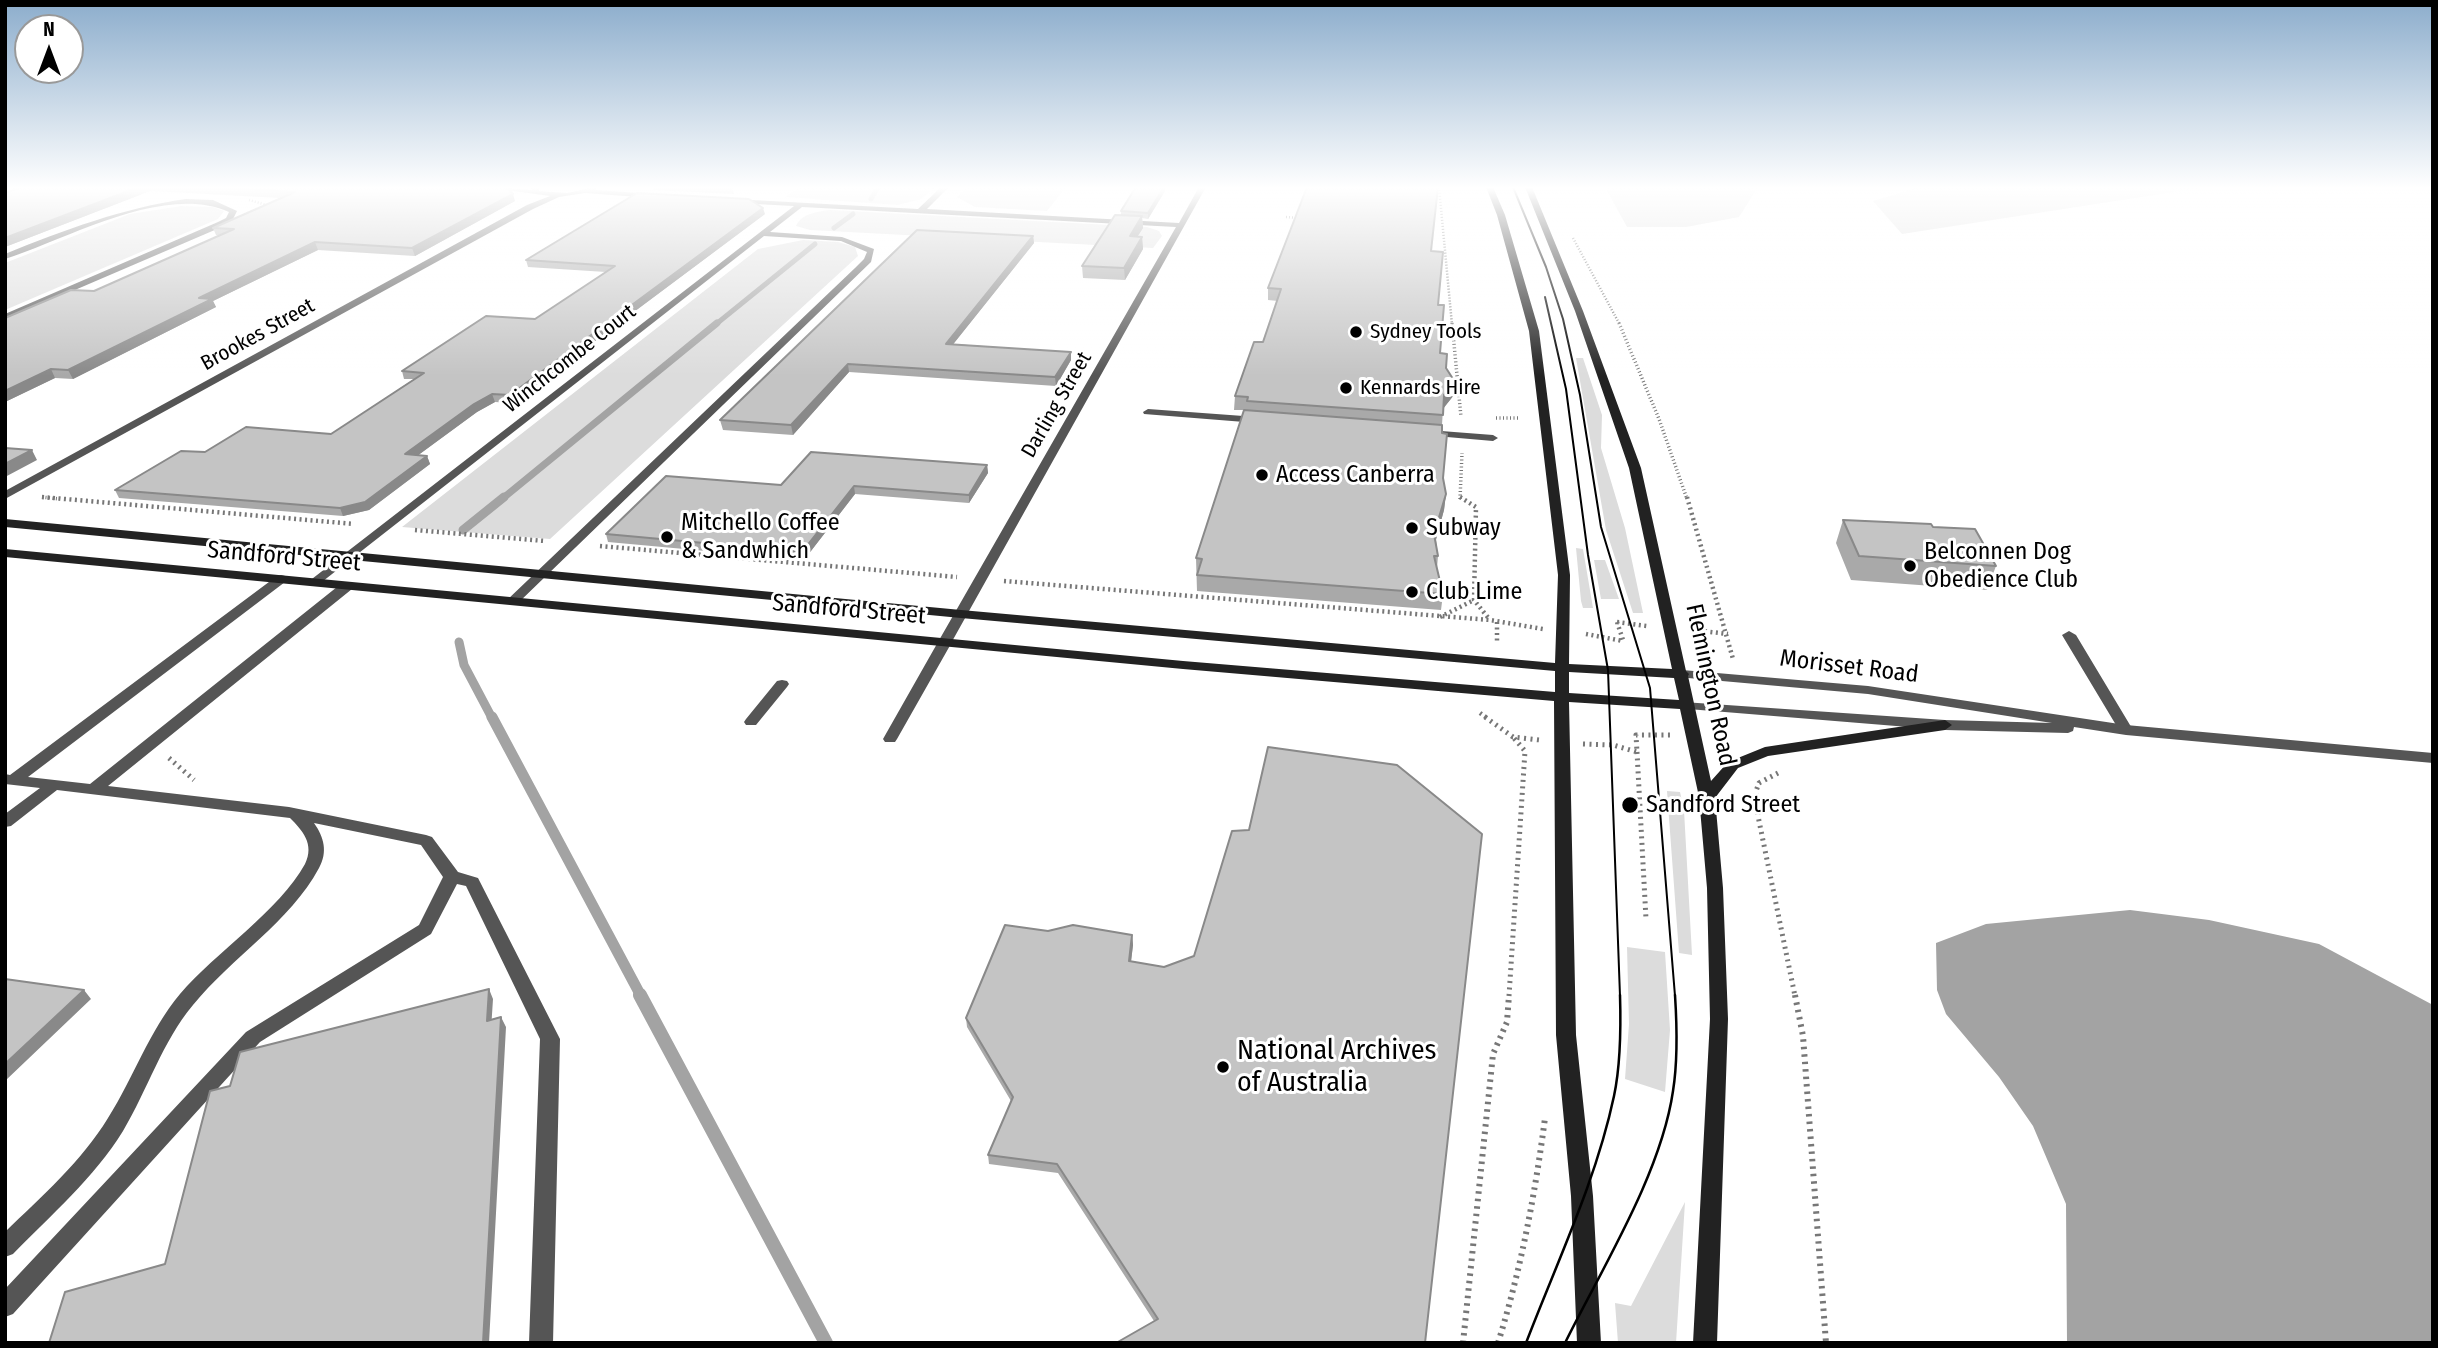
<!DOCTYPE html>
<style>
body{margin:0}
#map{position:relative;width:2438px;height:1348px;overflow:hidden;background:#fff;font-family:"Fira Sans Condensed",sans-serif}
canvas{display:block}
.frame{position:absolute;inset:0;border:7px solid #000;pointer-events:none}
.north{position:absolute;left:14px;top:14px;width:70px;height:70px;box-sizing:border-box;background:#fff;border:2px solid #999;border-radius:50%;rotate:0deg;font-size:19px;font-weight:700;line-height:28px;text-align:center;color:#000}
.north::after{content:'';display:block;margin:auto;width:24px;height:32px;background:#000;clip-path:polygon(50% 0,100% 100%,50% 72%,0 100%)}
</style>
<div id="map">
<canvas width="2438" height="1348"></canvas>
<div class="frame"></div>
<div class="north">N</div>
</div>
<script>
const c = document.querySelector('canvas').getContext('2d');
c.lineJoin = 'round';
function fill(path, color) { c.fillStyle = color; c.fill(path, 'evenodd'); }
function trace(path, color, width, dash) { c.strokeStyle = color; c.lineWidth = width; c.lineCap = dash ? 'butt' : 'round'; c.setLineDash(dash || []); c.stroke(path); }
function write(font, color, halo, rows, align = 'center') {
  c.font = font + ' "Fira Sans Condensed",sans-serif'; c.lineWidth = 6; c.setLineDash([]); c.textBaseline = 'middle'; c.strokeStyle = halo; c.fillStyle = color; for (const [text, x, y, turn = 0] of rows) {
    c.save(); c.translate(x, y); c.rotate((+turn || 0) * Math.PI / 180); c.textAlign = isNaN(turn) ? turn : align; if (halo) c.strokeText(text, 0, 0); c.fillText(text, 0, 0); c.restore();
  }
}
fill(new Path2D(`
 M799 187H935L921 199 898 205 785 197Z
 M967 187H1066L1047 211 975 207 957 197Z
 M1605 187H1758L1739 217 1686 227H1627Z
 M1920 187H2206L1902 234 1873 201Z
 M181 206 213 207 224 211 218 219 5 310V263L130 214Z
 M830 210 1147 227 1159 231 1162 236 1153 248 810 230 796 226C802 213 817 212 830 210Z
 M803 240 838 242 855 247 858 256 550 539 402 527 758 249Z
 M1576 358H1583L1602 415 1601 448 1625 528 1643 613H1633L1606 530Z
 M1576 548 1583 549 1593 608H1583L1581 601Z
 M1594 560H1605L1619 599H1601Z
 M1667 791 1680 792 1684 810 1692 955 1679 953Z
 M1627 947 1665 952 1670 1030 1665 1092 1625 1079 1629 1024Z
 M1685 1202 1676 1343H1618L1615 1303 1631 1306Z`), '#dcdcdc');
fill(new Path2D(`
 M2130 910 2209 920 2319 944 2433 1005V1343H2067L2066 1204 2033 1126 1999 1077 1946 1014 1937 990 1936 943 1986 924Z`), '#a3a3a3');
trace(new Path2D(`
 M871 199 878 187
 M834 228 853 214
 M715 325 815 244`), '#a3a3a3', 5);
trace(new Path2D(`
 M502 499 717 323`), '#a3a3a3', 7);
trace(new Path2D(`
 M463 530 504 497
 M459 642 464 665 492 718`), '#a3a3a3', 9);
trace(new Path2D(`
 M492 717 641 996`), '#a3a3a3', 11);
trace(new Path2D(`
 M640 995 826 1343`), '#a3a3a3', 14);
trace(new Path2D(`
 M1439 187 1452 325
 M249 200 270 206
 M1286 217 1298 218
 M1573 238 1620 325`), '#777', 2.5, [1, 2]);
trace(new Path2D(`
 M1452 323 1461 417
 M1619 323 1659 419 1687 499
 M1496 418H1518
 M42 497 60 499
 M1460 499 1462 453`), '#777', 3.5, [1, 2.5]);
trace(new Path2D(`
 M42 497 354 524
 M1460 497 1476 507 1474 600 1490 620
 M1687 497 1733 659
 M415 530 545 541
 M600 546 957 577
 M1004 581 1490 620 1543 629
 M1440 617 1474 600
 M1497 622V642
 M1617 622 1647 626
 M1617 622 1623 640
 M1694 630 1728 634
 M1586 634 1623 641
 M1480 713 1487 718`), '#777', 4.5, [2, 3.5]);
trace(new Path2D(`
 M1485 717 1513 737 1540 740
 M1583 744 1613 745 1637 752 1636 735H1670
 M1637 752 1646 919
 M169 758 194 780
 M1778 773 1759 783 1756 791 1758 816 1795 996
 M1509 996 1525 751 1513 737`), '#777', 5, [2, 4.5]);
trace(new Path2D(`
 M1795 995 1803 1036 1826 1343
 M1463 1343 1493 1054 1507 1022 1509 995
 M1498 1343C1521 1269 1535 1195 1545 1118`), '#777', 6, [2.5, 5]);
fill(new Path2D(`
 M1148 409 1257 417 1262 420 1257 423 1144 414 1143 412Z
 M1428 430 1493 435 1498 438 1493 441 1424 435 1423 433Z
 M281 575 285 576 287 579 285 582 28 777 90 784 342 583H352L353 586 352 589 108 786 289 807 426 835 432 837 458 872 478 878 560 1039 553 1343H529L540 1039 466 886 457 884 431 934 260 1042 13 1314 5 1317V1289L246 1032 419 925 443 877 421 845 314 823C324 837 328 852 319 868 290 922 232 957 193 1005 162 1042 148 1089 123 1131 94 1178 51 1215 13 1254L5 1257V1232C42 1196 81 1162 108 1118 134 1077 149 1031 180 994 215 953 280 910 305 864 315 844 302 830 290 818L57 790 11 826 5 827V814L40 788 5 784V774L10 775 277 576Z
 M2069 631 2076 635 2133 730 2131 733H2121L2119 730 2062 635Z
 M945 638 952 642 897 739 895 742H885L883 739 938 642Z
 M782 680 787 681 789 684 787 687 756 725H746L744 722 746 719 777 681Z`), '#555');
fill(new Path2D(`
 M485 187 532 190 531 187H539V191L567 193 595 187 596 190 653 194 657 196 653 198 585 193 559 197 533 209 5 499V491L527 205 550 196Z
 M941 187H949L927 209 1179 223 1199 187H1206L950 645 945 646 938 642 1176 227 802 207 770 232 842 237 874 249 871 262 517 604 512 605 506 601 855 268 864 259 867 252 841 241 764 236 318 585 314 586 308 582 794 206 736 203H733V199L918 209Z
 M186 199 213 200 237 211 232 221 224 226 5 320V314L218 222 226 218 229 212C164 183 68 239 5 259V254C64 230 123 208 186 199Z
 M1682 670 1868 686 2126 725 2433 753V763L2126 735 2074 727 2073 731 2068 733 1945 730 1688 709 1683 708 1681 705 1683 702 1945 720 2052 723 1868 694 1677 677 1675 674 1677 671Z`), '#555');
fill(new Path2D(`
 M1486 187H1493L1505 215 1539 331 1570 575 1569 664 1672 669 1629 468 1575 311 1525 187H1532L1583 311 1641 468 1686 671 1689 674 1688 676 1711 781 1728 762 1765 747 1945 720 1952 725 1945 730 1768 756 1738 768 1715 798 1723 888 1728 1019 1717 1343H1693L1710 1019 1707 888 1699 797 1680 709 1569 702 1576 1035 1593 1196 1601 1343H1577L1571 1196 1556 1035 1554 701 1183 669 5 557V549L1183 661 1555 692V671L961 618 5 527V519L961 610 1555 663 1558 575 1529 331 1497 215ZM1569 672 1674 678 1679 700 1569 693Z`), '#222');
trace(new Path2D(`
 M1513 187 1546 267 1563 319 1580 395 1601 527 1650 688 1675 996
 M1545 297 1566 389 1588 555 1608 670 1620 996`), '#000', 2);
trace(new Path2D(`
 M1526 1343C1557 1262 1596 1181 1614 1096 1621 1063 1621 1028 1620 995
 M1565 1343C1602 1268 1661 1174 1673 1091 1678 1060 1677 1026 1675 995`), '#000', 2.5);
fill(new Path2D(`
 M21 187H506L515 201 415 256 318 250 213 301 216 307 73 379 55 378 5 402 94 291 220 236 216 235 213 228 281 198 150 191 5 247V193Z
 M653 187H732L734 194 653 190Z
 M1165 191 1148 219 1142 218 1143 228 1137 237H1142L1143 249 1125 280 1083 278 1082 266 1121 215V211Z
 M765 214 512 403 495 402 477 412 418 455 427 456 430 464 369 510 343 516 119 498 115 490 205 452 331 434 414 379H404L402 371 535 319 606 272 528 267 526 260Z
 M1033 236 1034 243 953 344 1071 352V360L1056 386 849 372 793 435 723 430 720 420Z
 M1431 251 1438 305 1440 353 1446 368 1455 382 1454 395 1443 408 1442 425 1443 478 1446 494 1444 510 1436 540 1438 556 1437 568 1443 594 1441 610 1197 591 1196 558 1244 410H1234L1235 396 1263 342 1278 301 1268 300V288Z
 M987 465 988 473 969 503 855 494 804 560 608 542 606 534 781 485Z
 M1843 520 1933 527 1996 566 1987 590 1851 580 1836 543Z
 M1048 931 1132 935 1133 945 1131 961 1425 1343 1154 1321 1058 1173 989 1164 988 1155 1011 1101 967 1027 966 1018Z`), '#a9a9a9');
fill(new Path2D(`
 M139 187H149L150 191 5 247V238Z
 M1164 187H1165V191L1148 219V213Z
 M513 194 515 201 415 256 412 248Z
 M763 208 765 214 512 403 510 395Z
 M1142 216 1143 228 1130 248V236Z
 M1033 236 1034 243 947 352 946 344Z
 M1142 237 1143 249 1125 280 1124 268Z
 M315 242 318 250 213 301 216 307 73 379 68 370 199 298Z
 M1071 352V360L1056 386 1055 377Z
 M848 364 849 372 793 435 791 425Z
 M51 369 55 378 5 402V391Z
 M1455 382 1454 395 1443 409 1444 395Z
 M492 394 495 402 477 412 409 462 405 454 474 404Z
 M32 450 37 460 5 477V464Z
 M427 456 430 464 369 510 343 516 340 508Z
 M987 465 988 473 969 503V495Z
 M854 486 855 494 804 560 802 552Z
 M1446 494 1444 510 1433 550 1434 534Z
 M1132 935 1133 945 1130 970 1129 961Z
 M489 989 493 999 491 1030 487 1021Z
 M84 990 91 999 5 1081V1064Z
 M501 1017 506 1027 489 1343H483Z`), '#898989');
const building = new Path2D(`
 M21 187H139L5 238V193Z
 M203 187H506L513 194 412 248 315 242 199 298 212 299 68 370 51 369 5 391V318L71 290 94 291 234 229 213 228 295 192Z
 M1136 187H1164L1148 213 1121 211Z
 M1307 187H1438L1431 251 1443 252 1438 305H1444L1440 353 1447 354 1446 368 1455 382 1444 395 1443 415 1247 401 1248 397 1235 396 1254 342H1263L1281 289 1268 288Z
 M637 193 749 199 763 208 510 395 492 394 474 404 405 454 427 456 365 502 340 508 115 490 181 451 205 452 246 427 331 434 424 373 402 371 486 316 535 319 615 266 526 260Z
 M1115 215 1142 216 1130 236 1142 237 1124 268 1082 266Z
 M917 230 1033 236 946 344 1071 352 1055 377 848 364 791 425 720 420Z
 M1244 410 1442 425V433L1447 434 1443 478 1446 494 1434 534 1438 556H1434L1443 594 1197 575 1202 559 1196 558Z
 M5 448 32 450 5 464Z
 M811 452 987 465 969 495 854 486 802 552 606 534 666 476 781 485Z
 M1843 520 1931 524 1933 527 1975 529 1996 566 1859 556Z
 M1268 747 1397 765 1482 834 1425 1343H1116L1158 1319 1057 1164 988 1155 1013 1097 966 1018 1005 925 1048 931 1073 925 1132 935 1129 961 1164 967 1194 956 1232 831 1249 830Z
 M5 979 84 990 5 1064Z
 M489 989 487 1021 501 1017 483 1343H49L65 1292 165 1264 210 1091 230 1086 240 1052Z`);
fill(building, '#c4c4c4');
trace(building, '#898989', 2);
const sky = c.createLinearGradient(0, 0, 0, 376);
sky.addColorStop(0, '#8cadcc');
sky.addColorStop(0.5, '#fff');
sky.addColorStop(1, '#ffffff00');
c.fillStyle = sky;
c.fillRect(0, 0, 2438, 376);
for (const [x, y, r, color] of [
 [1356,332,7,"#000"],
 [1346,388,7,"#000"],
 [1262,475,7,"#000"],
 [1412,528,7,"#000"],
 [667,537,7,"#000"],
 [1910,566,7,"#000"],
 [1412,592,7,"#000"],
 [1630,805,9,"#000"],
 [1223,1067,7,"#000"]
]) { const dot = new Path2D(); dot.arc(x, y, r, 0, 2 * Math.PI); c.fillStyle = color; c.fill(dot); trace(dot, '#fff', 2.5); }
write('21px', '#000', '#fff', [
 ["Sydney Tools",1370,332],
 ["Kennards Hire",1360,388]
], 'left');
write('21px', '#000', '#fff', [
 ["Brookes Street",258,335,-29],
 ["Winchcombe Court",570,359,-38],
 ["Darling Street",1057,405,-60]
]);
write('24px', '#000', '#fff', [
 ["Access Canberra",1276,475],
 ["Mitchello Coffee",681,523],
 ["& Sandwhich",681,551],
 ["Subway",1426,528],
 ["Belconnen Dog",1924,552],
 ["Obedience Club",1924,580],
 ["Club Lime",1426,592],
 ["Sandford Street",1646,805]
], 'left');
write('24px', '#000', '#fff', [
 ["Sandford Street",284,557,5],
 ["Sandford Street",849,610,5],
 ["Morisset Road",1849,667,7],
 ["Flemington Road",1710,685,78]
]);
write('28px', '#000', '#fff', [
 ["National Archives",1237,1051],
 ["of Australia",1237,1083]
], 'left');
</script>
